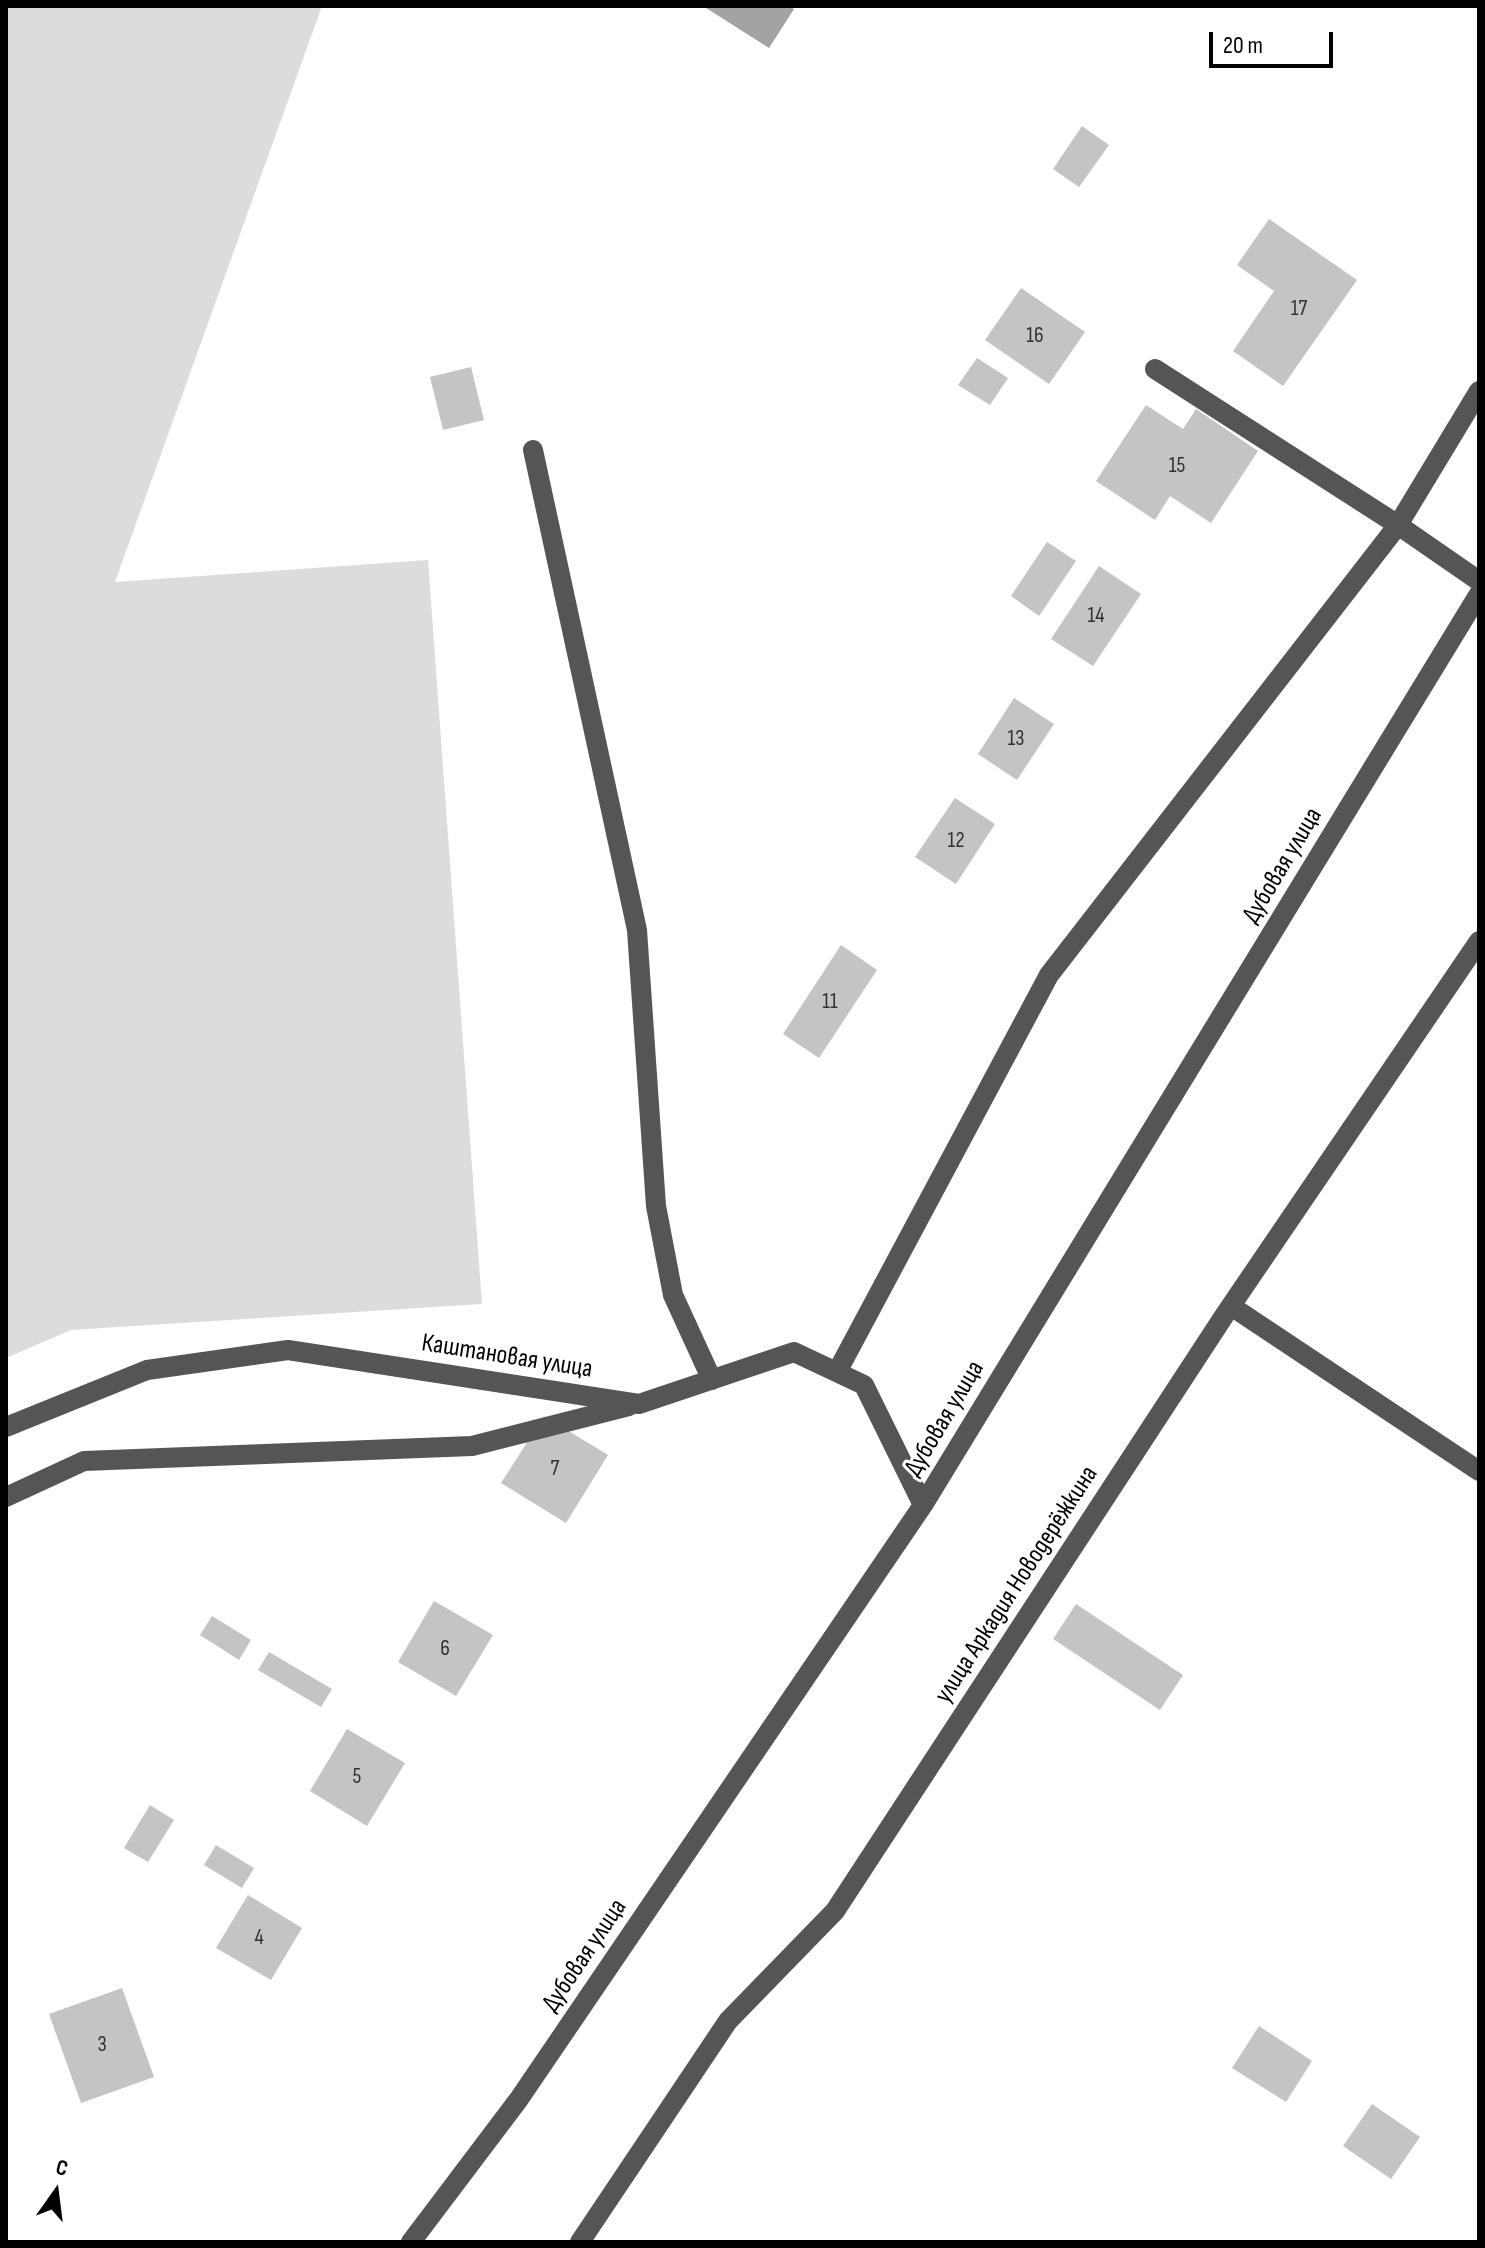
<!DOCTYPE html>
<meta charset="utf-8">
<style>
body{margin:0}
#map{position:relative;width:1485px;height:2248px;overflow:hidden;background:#fff;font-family:"Sofia Sans Condensed",sans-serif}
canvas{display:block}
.frame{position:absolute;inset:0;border:8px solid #000;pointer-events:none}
.north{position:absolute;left:16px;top:2152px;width:80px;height:80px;-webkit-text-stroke:6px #fff;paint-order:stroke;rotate:14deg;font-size:22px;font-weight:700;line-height:32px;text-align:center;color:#000}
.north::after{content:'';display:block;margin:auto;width:28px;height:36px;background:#000;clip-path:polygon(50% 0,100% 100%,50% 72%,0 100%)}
.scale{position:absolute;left:1209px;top:32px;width:124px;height:36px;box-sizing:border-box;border:4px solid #000;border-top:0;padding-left:10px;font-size:24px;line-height:28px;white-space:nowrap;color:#000;-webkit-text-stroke:6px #fff;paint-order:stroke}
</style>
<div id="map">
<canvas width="1485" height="2248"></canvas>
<div class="frame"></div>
<div class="north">С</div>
<div class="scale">20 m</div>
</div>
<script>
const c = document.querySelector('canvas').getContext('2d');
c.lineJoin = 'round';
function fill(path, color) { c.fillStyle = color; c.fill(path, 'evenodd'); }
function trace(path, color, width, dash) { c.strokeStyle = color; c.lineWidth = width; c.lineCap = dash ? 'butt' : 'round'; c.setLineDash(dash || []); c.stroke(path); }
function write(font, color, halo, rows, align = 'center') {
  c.font = font + ' "Sofia Sans Condensed",sans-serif'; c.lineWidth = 6; c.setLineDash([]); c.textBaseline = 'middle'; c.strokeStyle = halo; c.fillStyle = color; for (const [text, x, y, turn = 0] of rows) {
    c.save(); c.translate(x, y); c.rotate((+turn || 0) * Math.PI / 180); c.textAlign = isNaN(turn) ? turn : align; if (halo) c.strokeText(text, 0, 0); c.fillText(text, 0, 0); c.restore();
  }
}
fill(new Path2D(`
 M6 6H322L115 582 428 560 482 1304 71 1330 6 1358Z`), '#dcdcdc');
fill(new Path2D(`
 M703 6H788L794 9 769 48Z`), '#a3a3a3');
fill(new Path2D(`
 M1082 126 1109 145 1079 187 1053 169Z
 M1269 219 1357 280 1283 386 1233 351 1274 291 1237 265Z
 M1021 288 1085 332 1049 384 985 340Z
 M977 358 1008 378 990 405 958 385Z
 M471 367 484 420 443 430 430 377Z
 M1146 405 1183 429 1196 409 1258 451 1211 523 1170 496 1155 520 1096 481Z
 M1047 542 1076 561 1039 616 1011 596Z
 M1099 566 1141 594 1093 666 1051 639Z
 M1014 698 1054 724 1017 780 978 754Z
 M955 798 995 824 956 884 915 857Z
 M841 945 877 970 819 1058 783 1034Z
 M544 1416 608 1455 566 1523 501 1483Z
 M434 1601 493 1635 456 1696 398 1662Z
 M1076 1604 1183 1675 1160 1710 1053 1639Z
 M212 1616 251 1640 239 1660 200 1635Z
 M269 1652 332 1689 321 1707 258 1670Z
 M347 1729 405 1763 367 1826 310 1791Z
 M150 1805 174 1820 148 1862 124 1848Z
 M216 1845 254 1868 242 1888 204 1865Z
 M248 1895 302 1928 271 1980 216 1948Z
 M122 1988 154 2077 81 2103 49 2014Z
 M1259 2026 1312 2061 1286 2102 1232 2068Z
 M1372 2104 1420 2137 1391 2179 1343 2146Z`), '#c4c4c4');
trace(new Path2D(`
 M1155 369 1398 525 1479 581
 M533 450 637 930 656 1206 673 1295 712 1380
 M1231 1306 1479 1471
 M837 1372 1049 975 1398 525 1479 391
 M6 1427 147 1370 288 1350 639 1404 794 1352 864 1385 923 1505
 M6 1497 84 1461 472 1446 629 1406
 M411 2242 519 2099 923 1505 1479 594
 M580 2242 728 2021 835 1911 1224 1316 1479 941`), '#555', 20);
write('22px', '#313131', null, [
 ["17",1299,309],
 ["16",1035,336],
 ["15",1177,466],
 ["14",1096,616],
 ["13",1016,739],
 ["12",956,841],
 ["11",830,1002],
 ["7",555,1469],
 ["6",445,1649],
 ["5",357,1777],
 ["4",259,1938],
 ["3",102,2045]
]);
write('26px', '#000', '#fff', [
 ["Дубовая улица",1283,866,-59],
 ["Каштановая улица",507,1357,9],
 ["Дубовая улица",945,1419,-59],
 ["улица Аркадия Новодерёжкина",1017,1585,-57],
 ["Дубовая улица",585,1956,-56]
]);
</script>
